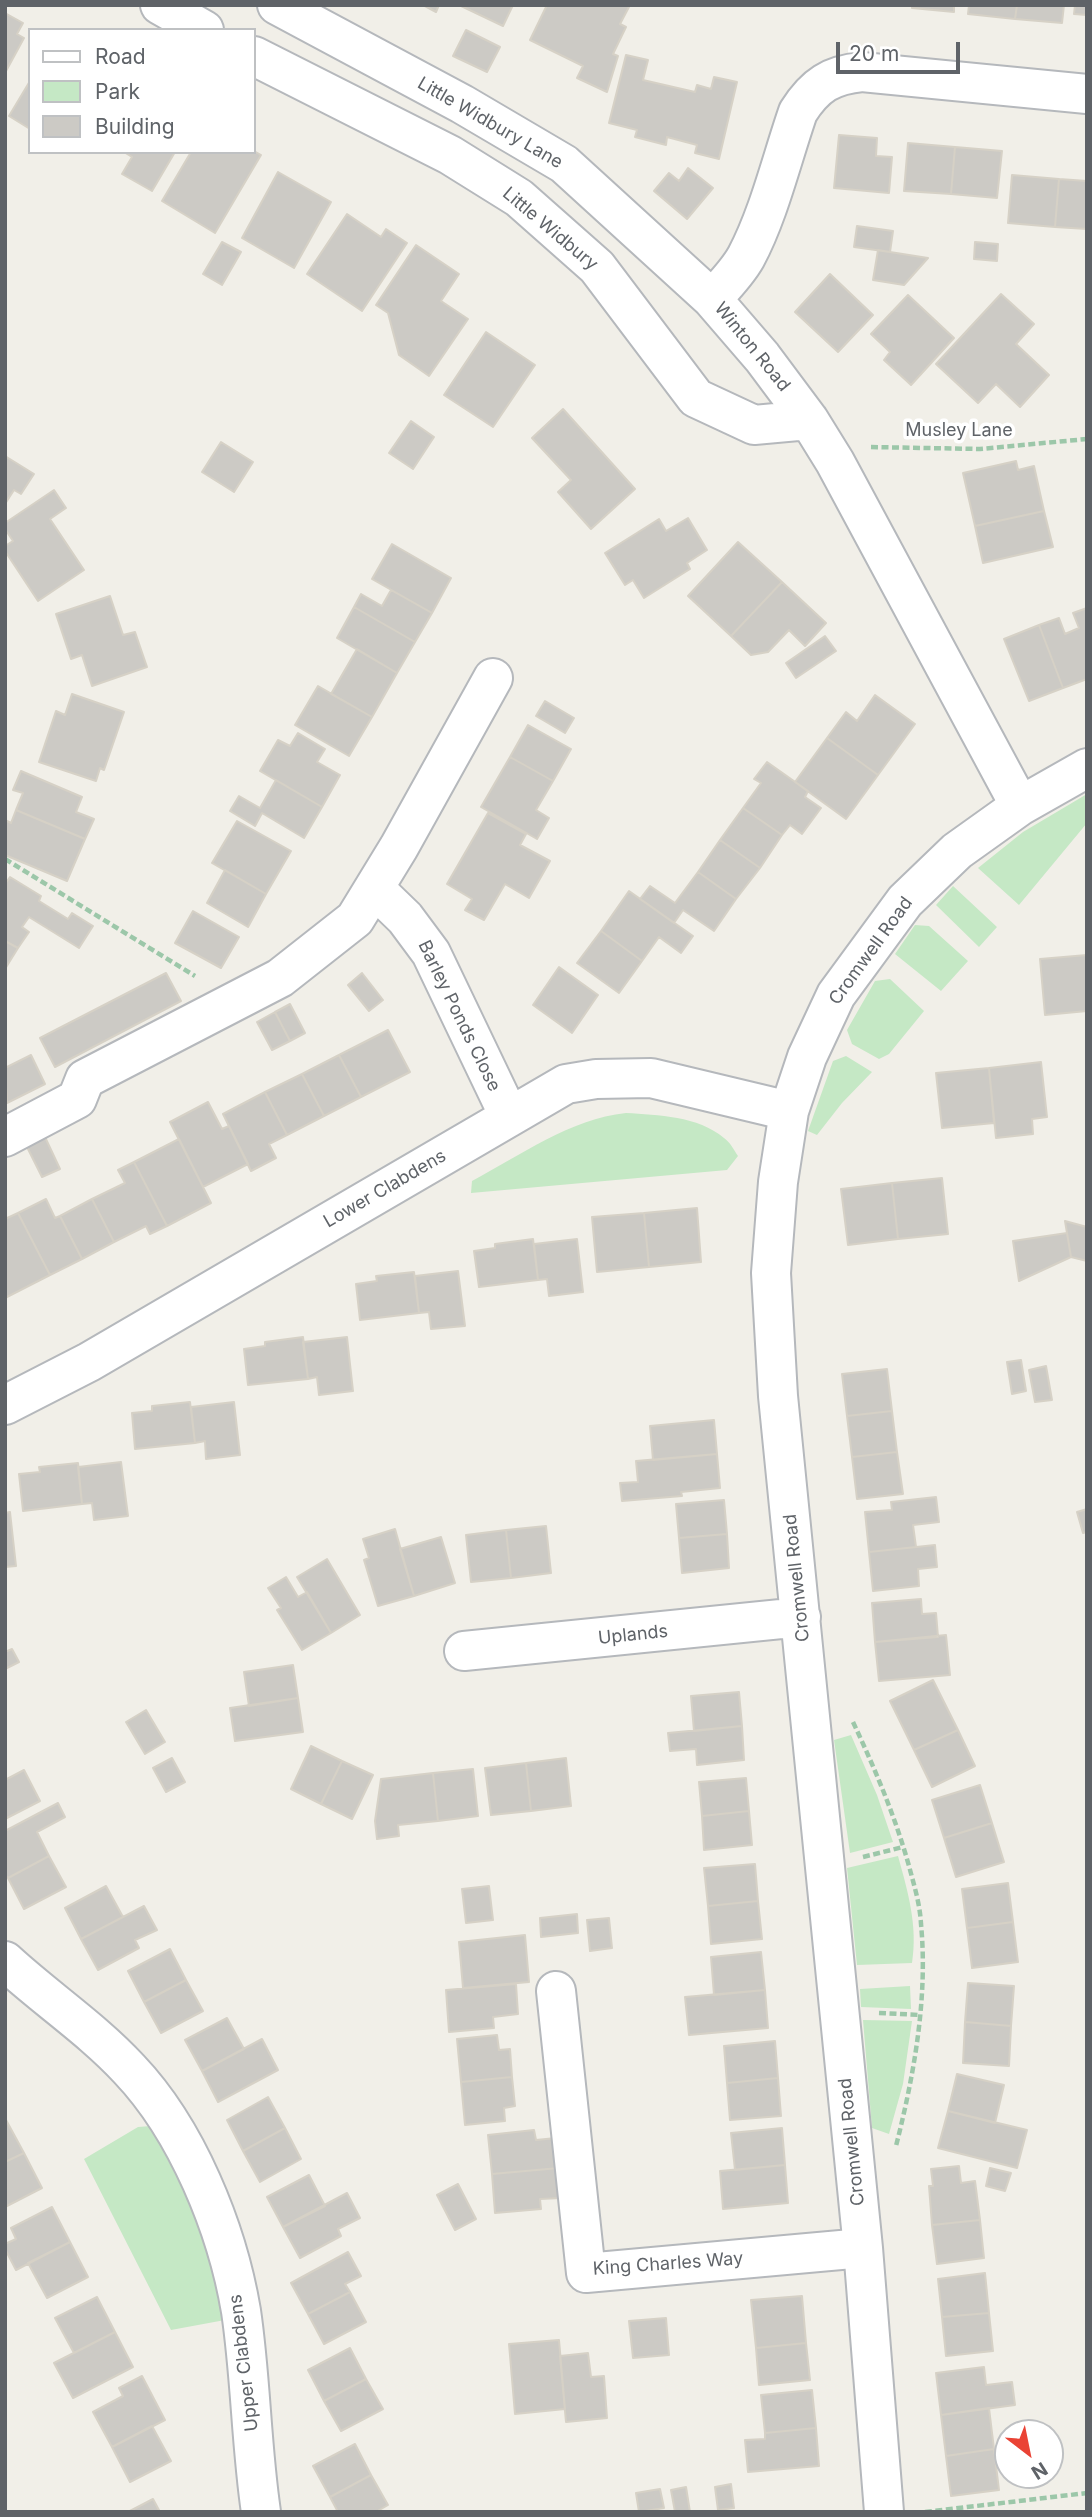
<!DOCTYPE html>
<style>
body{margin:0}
#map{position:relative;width:1092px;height:2517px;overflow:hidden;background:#f1efe8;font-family:Inter,sans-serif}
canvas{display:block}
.frame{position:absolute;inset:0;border:7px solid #5f6368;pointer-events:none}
.legend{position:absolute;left:28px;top:28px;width:228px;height:126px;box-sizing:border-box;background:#fff;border:2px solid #bfc1c3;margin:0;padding:9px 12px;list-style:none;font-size:21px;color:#5f6368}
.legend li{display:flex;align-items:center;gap:14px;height:35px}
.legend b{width:35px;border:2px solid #bfc1c3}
.north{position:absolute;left:994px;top:2419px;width:70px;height:70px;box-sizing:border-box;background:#fff;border:2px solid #bfc1c3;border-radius:50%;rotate:148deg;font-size:19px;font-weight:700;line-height:28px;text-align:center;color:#5f6368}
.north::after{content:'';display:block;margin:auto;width:24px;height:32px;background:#ea4335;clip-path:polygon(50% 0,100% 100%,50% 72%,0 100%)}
.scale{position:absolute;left:836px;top:42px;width:124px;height:32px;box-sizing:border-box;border:4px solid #5f6368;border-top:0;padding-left:9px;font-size:21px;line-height:24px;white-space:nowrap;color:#5f6368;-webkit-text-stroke:5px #fff;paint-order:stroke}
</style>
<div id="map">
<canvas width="1092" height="2517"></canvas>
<div class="frame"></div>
<ul class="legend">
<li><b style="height:9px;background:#fff"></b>Road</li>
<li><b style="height:19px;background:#c5e8c5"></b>Park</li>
<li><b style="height:19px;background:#cccac5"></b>Building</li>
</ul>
<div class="north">N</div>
<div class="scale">20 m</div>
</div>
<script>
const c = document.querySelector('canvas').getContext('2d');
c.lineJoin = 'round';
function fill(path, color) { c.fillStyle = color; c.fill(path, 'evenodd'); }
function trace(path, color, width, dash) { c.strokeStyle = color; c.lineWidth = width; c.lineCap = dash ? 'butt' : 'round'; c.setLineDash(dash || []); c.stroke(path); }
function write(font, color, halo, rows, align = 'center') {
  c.font = font + ' Inter,sans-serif'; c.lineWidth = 7; c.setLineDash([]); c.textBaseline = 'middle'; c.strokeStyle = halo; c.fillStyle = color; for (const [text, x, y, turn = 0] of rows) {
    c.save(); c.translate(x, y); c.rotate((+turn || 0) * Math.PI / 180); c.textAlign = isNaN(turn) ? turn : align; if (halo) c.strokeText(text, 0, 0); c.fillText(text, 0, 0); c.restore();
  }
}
fill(new Path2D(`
 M1087 794V823L1019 905 978 868 1023 832Z
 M953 886 997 927 979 947 936 905Z
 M915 925 929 926 968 961 941 991 895 954Z
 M890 979 924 1011 889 1054 879 1059 852 1044 847 1030 875 981Z
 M846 1056 872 1072 842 1103 817 1135 808 1131 833 1061Z
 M626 1113C658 1115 698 1116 724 1138 730 1142 734 1150 738 1156L727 1170 471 1193 472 1181C521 1155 570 1119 626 1113Z
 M851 1735 877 1795 893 1842 850 1853 834 1740Z
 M898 1856C908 1892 918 1926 912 1963L857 1965 847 1868Z
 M910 1986 911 2009 861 2007 860 1989Z
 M863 2020 912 2021 903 2084 889 2134 872 2128Z
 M151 2126 173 2163 203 2227 225 2320 171 2330 84 2159 138 2127Z`), '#c5e8c5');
const building = new Path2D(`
 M423 5H439L436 12Z
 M459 5H513L503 26Z
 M547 5H630L620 24 626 27 613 54 618 56 607 92 577 78 583 66 530 40Z
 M912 5H954V12L912 8Z
 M969 5H1017L1015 19 968 14Z
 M1017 5H1064L1062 23 1015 19Z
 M1075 5H1087V15L1074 14Z
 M5 13 23 23 17 34 24 38 5 73Z
 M466 30 500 47 487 72 453 56Z
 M626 55 648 60 643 80 695 92 697 85 711 89 714 77 737 82 719 159 695 153 697 145 667 137 666 145 635 137 637 130 609 123Z
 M30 81V129L9 116Z
 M839 135 877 138 876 156 892 157 889 193 834 188Z
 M908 143 955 147 951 194 904 191Z
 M955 147 1002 151 997 198 951 194Z
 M254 151 261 155 215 233 162 201 191 152Z
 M124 152H175L152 191 122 174 132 157Z
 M688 168 713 188 687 219 654 191 669 173 679 181Z
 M278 172 331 202 294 268 242 238Z
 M1012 175 1059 179 1055 227 1008 223Z
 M1059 179 1087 181V229L1055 227Z
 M347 214 381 237 386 229 407 243 362 311 307 274Z
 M857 226 893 231 890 252 854 247Z
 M222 242 241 252 222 285 203 274Z
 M975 242 998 244 997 261 974 259Z
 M416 245 459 274 441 301 468 319 429 376 399 355 388 313 376 305Z
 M878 250 890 252 928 258 904 285 873 280Z
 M830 274 873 315 838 352 795 312Z
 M1001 294 1034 324 1016 344 1049 375 1020 407 996 384 978 403 936 364Z
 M908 295 954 338 911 385 884 360 890 352 871 334Z
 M486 332 535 365 493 427 444 395Z
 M563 409 635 489 591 529 558 492 571 480 532 438Z
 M411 421 434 437 413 469 389 453Z
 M221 442 253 462 234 492 202 472Z
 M5 456 34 474 21 494 14 490 5 504Z
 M1016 461 1018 470 1034 466 1044 511 975 526 963 473Z
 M54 490 66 508 50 519 84 570 38 601 5 551V546L13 541 5 529V523Z
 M1044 511 1053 547 983 563 975 526Z
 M688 518 707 550 687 563 690 569 644 598 633 580 625 585 605 553 659 519 666 531Z
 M738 542 782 582 731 636 688 596Z
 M392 544 451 578 432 613 372 579Z
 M782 582 826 623 805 646 789 630 768 652 751 655 731 636Z
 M391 590 432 613 415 642 354 607 361 594 382 606Z
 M110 596 123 635 135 632 147 667 92 686 82 655 71 659 56 614Z
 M354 607 415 642 397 673 337 638Z
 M1087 608V679L1063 688 1039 625 1059 618 1065 634 1079 628 1073 613Z
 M1039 625 1063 688 1029 701 1004 639Z
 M825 636 836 651 796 678 786 663Z
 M357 649 397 673 372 717 331 694Z
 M318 686 372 717 349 756 295 725Z
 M72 694 124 712 104 770 100 768 96 781 39 762 56 711 65 715Z
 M875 695 915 724 878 775 827 738 846 712 857 721Z
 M545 701 574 718 565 733 536 716Z
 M528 725 571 749 553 781 510 757Z
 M298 733 325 749 317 762 340 775 322 807 260 771 278 740 290 746Z
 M827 738 878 775 846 819 795 782Z
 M510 757 553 781 536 810 549 818 537 839 481 807Z
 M767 762 808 791 805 797 821 808 802 834 790 825 782 835 743 808 761 783 754 779Z
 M21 771 82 797 76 812 94 819 85 839 16 810 23 793 13 790Z
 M276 780 322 807 304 838 262 813 255 826 230 811 239 796 260 808Z
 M743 808 782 835 760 868 720 840Z
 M16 810 85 839 67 881 5 855V820L11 823Z
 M488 813 526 834 520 845 550 861 529 898 505 884 484 920 465 910 472 899 447 884Z
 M237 821 291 851 266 894 212 863Z
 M720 840 760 868 736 899 698 872Z
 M225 870 266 894 248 927 207 903Z
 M698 872 736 899 714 931 683 910 674 923 640 899 650 886 675 903Z
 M10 877 41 896 39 901 68 919 72 913 93 926 79 948 29 917 22 927 29 932 18 948 5 941V884Z
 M629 891 693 936 681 953 659 937 642 961 601 931Z
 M193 911 239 937 221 968 175 943Z
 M601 931 642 961 619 993 577 963Z
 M5 941 18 948 5 969Z
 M1087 955V1011L1045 1015 1040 959Z
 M559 967 598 995 572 1033 533 1005Z
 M166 973 181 1001 55 1067 40 1038Z
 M362 973 383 1000 369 1011 348 985Z
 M290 1004 305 1033 290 1041 275 1012Z
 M275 1012 290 1041 272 1050 257 1022Z
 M388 1030 410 1072 361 1097 339 1055Z
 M31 1055 45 1084 7 1103 5 1068Z
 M339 1055 361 1097 324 1116 302 1074Z
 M1041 1062 1047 1117 1032 1119 1033 1134 996 1138 989 1068Z
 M989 1068 994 1123 942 1128 936 1073Z
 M302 1074 324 1116 287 1135 265 1092Z
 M265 1092 287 1135 269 1144 276 1158 251 1171 223 1114Z
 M208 1102 222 1129 229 1126 248 1164 203 1187 170 1122Z
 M45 1137 60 1169 42 1177 27 1147Z
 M179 1139 211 1203 167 1226 134 1162Z
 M134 1162 167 1226 150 1234 146 1226 114 1242 92 1199 125 1183 118 1170Z
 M942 1178 948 1234 898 1239 892 1183Z
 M892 1183 898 1239 848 1245 841 1189Z
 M46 1199 55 1218 60 1216 82 1259 50 1275 18 1213Z
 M92 1199 114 1242 82 1259 60 1216Z
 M697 1208 701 1262 649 1267 644 1213Z
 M18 1213 50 1275 5 1298V1219Z
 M644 1213 649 1267 597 1272 592 1217Z
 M1065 1221 1087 1227V1261L1071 1257Z
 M1067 1233 1071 1257 1019 1281 1013 1241Z
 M533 1239 538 1280 479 1287 474 1251 495 1248V1244Z
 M577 1239 583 1292 549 1296 547 1279 538 1280 534 1244Z
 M458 1271 465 1326 431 1329 429 1312 419 1313 415 1276Z
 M414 1272 419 1313 360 1320 356 1284 377 1281 376 1276Z
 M303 1337 308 1379 248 1385 244 1349 265 1346V1342Z
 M347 1337 353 1391 319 1395 317 1377 308 1379 303 1342Z
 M1021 1360 1026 1391 1012 1394 1007 1362Z
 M1046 1366 1052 1400 1035 1402 1029 1370Z
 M887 1369 892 1411 847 1416 842 1374Z
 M190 1402 195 1443 135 1449 132 1413 152 1411V1406Z
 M234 1402 240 1455 206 1459 205 1441 195 1443 191 1407Z
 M892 1411 897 1452 852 1457 847 1416Z
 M714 1420 717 1454 653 1460 650 1426Z
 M897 1452 903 1494 857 1499 852 1457Z
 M717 1454 720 1488 681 1492 682 1496 622 1501 620 1483 638 1482 636 1461Z
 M121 1462 128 1516 94 1520 92 1503 82 1504 78 1467Z
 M78 1463 82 1504 23 1511 19 1474 40 1472 39 1467Z
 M936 1497 939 1522 913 1525 916 1547 869 1552 865 1512 892 1510 891 1502Z
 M724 1500 727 1534 679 1538 676 1504Z
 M1087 1509V1532L1083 1533 1077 1512Z
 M10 1512 16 1566 5 1567V1513Z
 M546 1526 551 1573 511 1578 506 1530Z
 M395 1529 414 1596 378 1606 364 1560 369 1558 363 1539Z
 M506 1530 511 1578 471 1582 466 1535Z
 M727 1534 729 1568 682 1573 679 1538Z
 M441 1537 455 1583 414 1596 400 1549Z
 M935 1545 937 1567 918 1569 919 1586 873 1591 869 1552Z
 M327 1559 360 1615 331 1633 297 1577Z
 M286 1577 298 1597 307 1592 331 1633 302 1650 277 1610 281 1608 268 1588Z
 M921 1599 922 1614 936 1613 938 1637 875 1642 872 1603Z
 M946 1635 950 1675 879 1681 875 1642Z
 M12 1649 19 1662 5 1669V1652Z
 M293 1665 298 1698 249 1706 244 1672Z
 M933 1680 958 1730 914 1750 890 1701Z
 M739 1692 742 1726 694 1731 691 1696Z
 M298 1698 303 1732 235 1741 230 1708Z
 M146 1710 165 1742 145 1754 126 1722Z
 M742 1726 744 1760 697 1765 696 1749 670 1751 668 1733Z
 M958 1730 975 1766 932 1787 914 1750Z
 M311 1746 342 1761 321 1804 291 1789Z
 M172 1758 185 1782 166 1792 153 1768Z
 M566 1758 571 1806 531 1811 526 1763Z
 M342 1761 373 1775 352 1819 321 1804Z
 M526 1763 531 1811 491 1815 485 1768Z
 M473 1769 478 1816 438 1821 433 1773Z
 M24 1770 40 1801 5 1819V1780Z
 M433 1773 438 1821 398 1825 399 1836 377 1839 375 1821 381 1779Z
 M746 1778 749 1811 702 1816 699 1782Z
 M980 1785 992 1823 944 1838 932 1800Z
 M58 1803 65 1817 37 1832 49 1856 8 1878 5 1874V1831Z
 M749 1811 752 1845 704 1850 702 1816Z
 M992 1823 1004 1862 956 1877 944 1838Z
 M49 1856 66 1887 24 1909 8 1878Z
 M755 1864 758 1901 708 1906 704 1868Z
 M1008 1883 1013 1922 967 1928 962 1889Z
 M106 1886 123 1917 81 1939 65 1908Z
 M489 1886 493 1920 466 1923 462 1889Z
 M758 1901 762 1939 711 1944 708 1906Z
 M144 1906 157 1930 135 1940 139 1948 98 1970 81 1939Z
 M577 1914 578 1933 541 1937 540 1918Z
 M609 1918 612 1948 590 1951 587 1920Z
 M1013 1922 1018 1962 972 1968 967 1928Z
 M525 1935 529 1982 463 1988 459 1942Z
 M170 1949 186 1980 144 2002 128 1971Z
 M761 1952 765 1990 714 1995 711 1957Z
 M186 1980 203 2011 161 2033 144 2002Z
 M968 1983 1014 1986 1011 2026 965 2022Z
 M516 1984 518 2014 493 2017 494 2028 449 2032 446 1990Z
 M765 1990 768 2028 689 2035 685 1997Z
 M227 2018 244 2049 202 2071 185 2040Z
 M965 2022 1011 2026 1009 2066 963 2063Z
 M497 2035 499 2050 510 2049 512 2077 461 2082 457 2039Z
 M262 2039 278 2070 218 2102 202 2071Z
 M775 2041 778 2078 727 2083 724 2046Z
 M957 2074 1004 2085 995 2123 948 2111Z
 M512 2077 515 2106 504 2108 505 2121 465 2125 461 2082Z
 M778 2078 781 2116 730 2120 727 2083Z
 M268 2097 285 2128 243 2151 227 2120Z
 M948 2111 1027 2130 1017 2168 938 2148Z
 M5 2118 24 2153 5 2162Z
 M285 2128 301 2159 260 2182 243 2151Z
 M782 2128 785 2165 735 2170 731 2133Z
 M534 2130 536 2140 556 2138 559 2168 492 2174 488 2135Z
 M24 2153 42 2188 5 2207V2162Z
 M785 2165 788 2203 723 2209 720 2171Z
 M959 2166 961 2183 975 2181 980 2220 932 2225 929 2186H933L931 2169Z
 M559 2168 561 2198 540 2199 541 2209 495 2213 492 2174Z
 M990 2168 1011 2173 1005 2191 986 2186Z
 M309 2175 325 2206 283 2227 267 2197Z
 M458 2184 476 2219 455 2230 437 2195Z
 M347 2193 360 2218 338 2229 341 2236 300 2258 283 2227Z
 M52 2207 70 2242 16 2270 5 2249V2244L16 2239 11 2228Z
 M980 2220 984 2258 937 2264 932 2225Z
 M70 2242 88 2277 47 2298 28 2263Z
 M348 2252 361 2276 345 2284 350 2292 308 2314 291 2283Z
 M985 2273 989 2313 942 2317 938 2279Z
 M350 2292 366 2322 324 2344 308 2314Z
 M802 2296 806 2343 756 2348 751 2300Z
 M97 2297 115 2332 74 2353 55 2318Z
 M989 2313 993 2351 946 2356 942 2317Z
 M666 2318 669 2355 633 2358 629 2321Z
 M115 2332 133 2367 73 2398 54 2363Z
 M559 2340 565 2409 515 2414 509 2344Z
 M806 2343 810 2380 759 2385 756 2348Z
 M350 2348 366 2379 324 2401 308 2370Z
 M588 2353 591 2377 604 2376 607 2418 566 2422 560 2356Z
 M984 2367 986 2385 1012 2382 1015 2405 941 2415 936 2373Z
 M142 2376 165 2420 112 2447 93 2412 123 2396 119 2388Z
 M366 2379 383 2409 341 2431 324 2401Z
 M812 2390 816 2428 765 2433 761 2395Z
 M989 2408 994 2449 946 2456 941 2415Z
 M152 2426 171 2461 130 2482 112 2447Z
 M816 2428 819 2466 748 2472 745 2440 765 2439V2433Z
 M355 2444 371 2475 330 2497 313 2466Z
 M994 2449 999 2490 951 2496 946 2456Z
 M371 2475 388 2505 376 2512H338L330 2497Z
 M731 2484 734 2508 718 2510 715 2487Z
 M686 2487 690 2512H675L671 2490Z
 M660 2489 664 2508 639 2512 636 2493Z
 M153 2499 160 2512H128Z`);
fill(building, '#cccac5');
trace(building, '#d6d1c6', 2);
const minor = new Path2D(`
 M160 5 204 30
 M277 5 462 104 564 164 712 299 762 357 809 420 835 462 1020 806
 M254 56 450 155 519 198 597 267 696 398 754 425 809 420
 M712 299C724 286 737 273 746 257 769 214 782 158 798 112 815 85 831 75 862 72L1087 94
 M375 889 405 918 431 953 509 1116
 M5 1137 77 1099 85 1079 280 978 355 919 399 847 493 678
 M5 1405 89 1362 566 1084 596 1079 651 1078 789 1111
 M464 1651 801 1617
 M5 1961C45 1998 92 2029 129 2069 187 2130 227 2228 241 2311 251 2378 251 2445 261 2512
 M556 1991 586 2273 863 2248
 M884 2512 863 2248 778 1396 771 1273 778 1182 789 1111 807 1057 836 995 905 901 957 851 1020 806 1087 768`);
trace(minor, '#b5b8bc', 42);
trace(new Path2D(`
 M871 447 980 449 1087 439
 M5 859 195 976
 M853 1722C875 1769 895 1816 909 1866 914 1885 920 1904 921 1924 928 1998 914 2075 896 2146
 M863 1857 903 1847
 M879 2013 920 2015
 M925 2512 1087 2493`), '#9cc7a9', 4.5, [7, 3.5]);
trace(minor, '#fff', 38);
write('18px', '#5f6368', '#fff', [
 ["Little Widbury Lane",490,123,30],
 ["Little Widbury",550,229,40],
 ["Winton Road",752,347,51],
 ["Musley Lane",959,431],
 ["Cromwell Road",871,951,-54],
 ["Barley Ponds Close",459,1016,64],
 ["Lower Clabdens",385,1189,-30],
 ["Cromwell Road",797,1578,-96],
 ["Uplands",633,1635,-6],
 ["Cromwell Road",852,2142,-96],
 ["King Charles Way",668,2264,-4],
 ["Upper Clabdens",244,2363,-97]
]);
</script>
